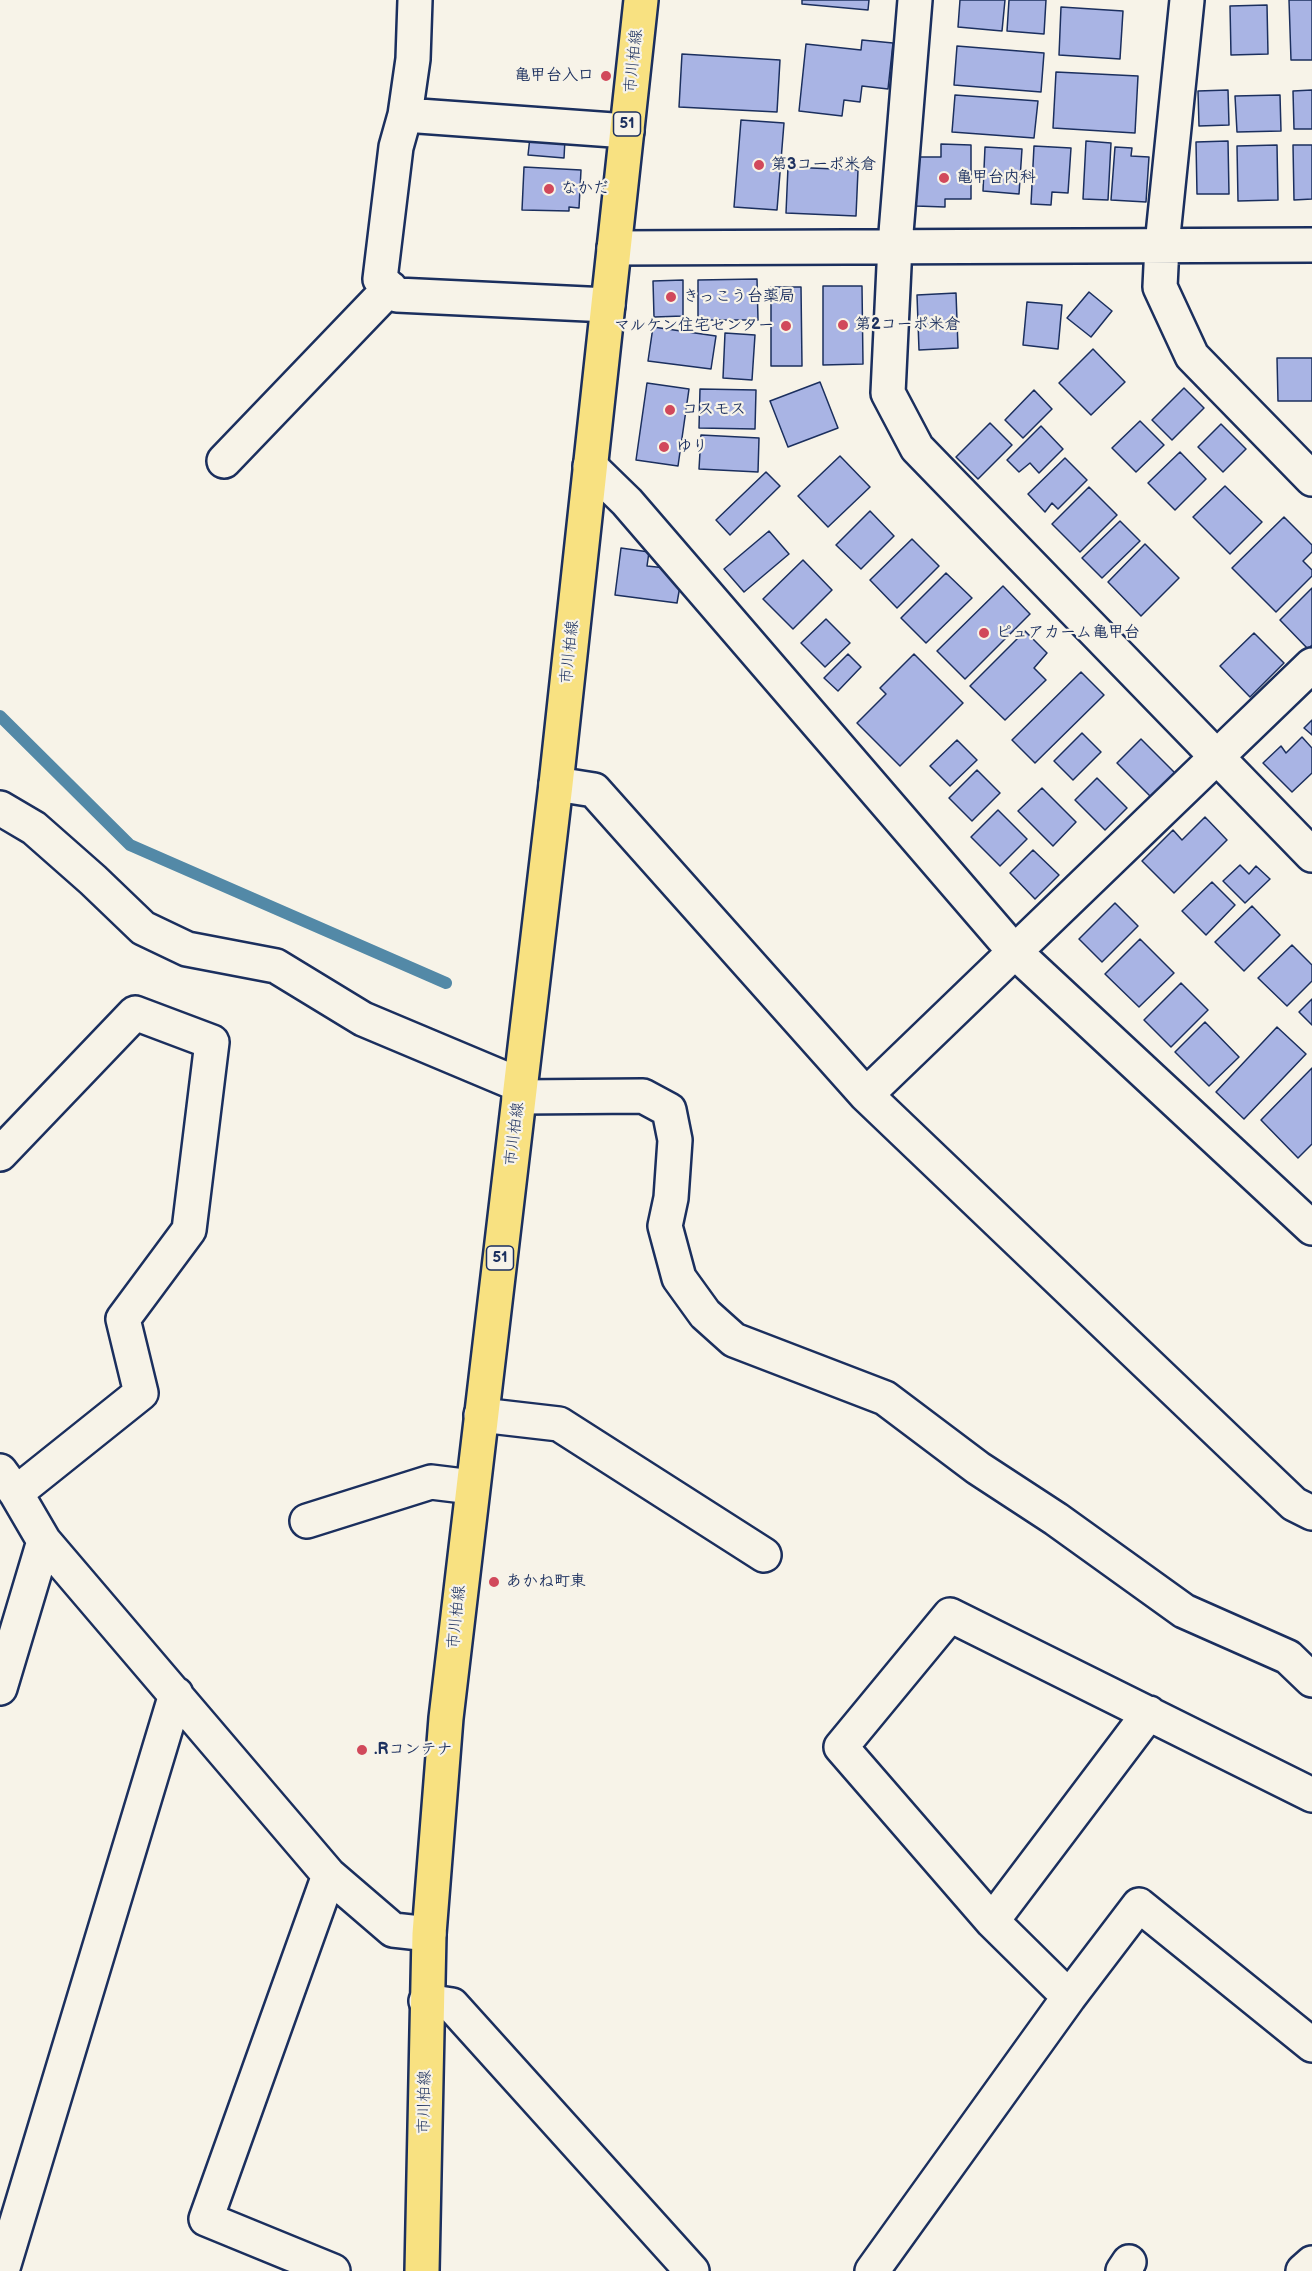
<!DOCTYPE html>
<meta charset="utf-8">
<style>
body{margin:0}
canvas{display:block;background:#f7f3e8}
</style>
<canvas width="1312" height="2271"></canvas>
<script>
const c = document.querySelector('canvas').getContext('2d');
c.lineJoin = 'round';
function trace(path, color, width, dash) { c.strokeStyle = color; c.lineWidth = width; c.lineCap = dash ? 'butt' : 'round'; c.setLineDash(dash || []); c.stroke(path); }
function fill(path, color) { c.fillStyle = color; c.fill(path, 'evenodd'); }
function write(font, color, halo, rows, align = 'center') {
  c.font = font + ' "Balsamiq Sans","Klee One",sans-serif'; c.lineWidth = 4.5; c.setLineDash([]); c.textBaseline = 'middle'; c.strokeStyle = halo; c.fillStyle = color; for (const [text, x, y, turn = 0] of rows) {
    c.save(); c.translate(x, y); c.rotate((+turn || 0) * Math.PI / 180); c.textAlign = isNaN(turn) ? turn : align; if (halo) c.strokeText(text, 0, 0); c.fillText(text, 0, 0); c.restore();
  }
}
trace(new Path2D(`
 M0 716 130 845 446 983`), '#5389a7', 12);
const building = new Path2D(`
 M802 0H869L868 10 802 4Z
 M960 0H1005L1002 31 958 27Z
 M1009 0H1046L1044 34 1007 31Z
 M1289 0H1312V60H1291Z
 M1267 5 1268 54 1231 55 1230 6Z
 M1061 7 1123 11 1120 59 1059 55Z
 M862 40 893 43 888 89 862 86 860 102 844 100 842 116 799 111 806 44 861 50Z
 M957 46 1044 53 1041 92 954 85Z
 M682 54 780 60 777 112 679 107Z
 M1056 72 1138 76 1135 133 1053 128Z
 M1228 90 1229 125 1199 126 1198 91Z
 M1312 90V129H1294L1293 91Z
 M955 95 1038 101 1034 138 952 132Z
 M1280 95 1281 131 1237 132 1235 96Z
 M741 120 784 123 777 210 734 207Z
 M530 137 565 139 564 158 528 155Z
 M1086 141 1111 143 1108 200 1083 199Z
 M1228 141 1229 194H1197L1196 142Z
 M941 144 971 145V199H945V207L916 206V157H941Z
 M1277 145 1278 200 1238 201 1237 146Z
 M1293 145H1312V199L1294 200Z
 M1034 146 1071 148 1068 193 1052 192 1051 205 1031 204Z
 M985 147 1022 149 1019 194 983 191Z
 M1115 147 1132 148 1131 156 1149 157 1146 202 1111 200Z
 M524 167 581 170 579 208 569 207V211L522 210Z
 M788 167 858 170 856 216 786 213Z
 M757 279 758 320H698V280Z
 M683 280V316L654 317 653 281Z
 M823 286H862L863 364 823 365Z
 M771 287H801L802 366H771Z
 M1089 292 1112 311 1091 337 1067 318Z
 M956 293 958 348 919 350 917 295Z
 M1027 302 1062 305 1058 349 1023 345Z
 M653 327 716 336 711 369 648 361Z
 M725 333 755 335 752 380 723 378Z
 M1093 349 1125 382 1091 415 1059 383Z
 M1277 358H1312V401H1278Z
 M820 382 838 428 788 447 770 401Z
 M647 383 689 389 678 466 636 460Z
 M1184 388 1204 408 1172 440 1152 420Z
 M700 389 756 390 755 429 699 428Z
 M1034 390 1052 409 1023 438 1005 420Z
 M1140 421 1164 445 1136 472 1112 448Z
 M990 423 1012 445 978 479 956 457Z
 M1221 424 1246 449 1223 472 1198 447Z
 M1041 426 1063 449 1039 473 1030 463 1019 472 1007 460Z
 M701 435 759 438 758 472 699 469Z
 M1180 452 1206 479 1175 510 1148 483Z
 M840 456 870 487 828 527 798 496Z
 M1065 458 1087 480 1058 509 1052 503 1045 512 1028 494Z
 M766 472 780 486 730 535 716 520Z
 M1225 486 1262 522 1230 554 1193 517Z
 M1089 487 1117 515 1080 552 1052 524Z
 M870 511 894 536 861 569 836 545Z
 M1284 517 1312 545V552L1303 561 1312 570V576L1276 612 1232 568Z
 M1120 521 1140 541 1102 578 1082 558Z
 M769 531 789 554 744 592 724 569Z
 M912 539 939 566 897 608 870 580Z
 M1145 544 1179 578 1141 616 1108 582Z
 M621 548 649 552 647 566 666 568 680 586 677 603 615 595Z
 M803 560 832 590 793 629 763 599Z
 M946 573 972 598 926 643 901 618Z
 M1003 586 1030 614 965 679 937 651Z
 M1312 588V645L1308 649 1280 620Z
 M826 619 850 643 825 667 801 643Z
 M1025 631 1047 653 1034 668 1046 680 1005 720 970 686Z
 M1254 633 1284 663 1250 697 1220 666Z
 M848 654 861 667 838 691 824 678Z
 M914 654 963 703 900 766 857 723 886 694 880 688Z
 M1081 672 1104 695 1035 763 1012 740Z
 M1312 720V735L1304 728Z
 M1082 733 1101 752 1073 780 1054 761Z
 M1302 737 1312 748V773L1292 792 1263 763 1281 746 1286 753Z
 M1141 739 1177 775 1153 799 1117 763Z
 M957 740 977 760 950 786 930 766Z
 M977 770 1000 793 972 821 949 798Z
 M1097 778 1127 808 1105 830 1075 800Z
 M1042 788 1076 822 1053 846 1018 811Z
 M998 810 1027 839 1000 866 971 837Z
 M1205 817 1227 840 1174 893 1142 861 1173 830 1182 840Z
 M1033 850 1059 875 1035 899 1010 873Z
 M1240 865 1249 874 1256 866 1270 879 1245 903 1223 881Z
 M1212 882 1235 905 1206 935 1182 911Z
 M1115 903 1138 926 1102 962 1079 939Z
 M1252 906 1280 935 1244 971 1215 942Z
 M1140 939 1174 973 1139 1007 1105 974Z
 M1292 945 1312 965V981L1287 1006 1258 978Z
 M1181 983 1208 1010 1171 1047 1144 1020Z
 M1312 999V1025L1299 1012Z
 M1205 1022 1239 1057 1209 1086 1175 1052Z
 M1277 1027 1306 1054 1244 1119 1216 1092Z
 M1312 1068V1144L1298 1158 1261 1120Z`);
fill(building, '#a9b4e4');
trace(building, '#1b2f5e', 1.5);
const minor = new Path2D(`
 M415 0 413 59 405 115 396 147 380 279 397 295 608 305
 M915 0 895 245 888 393 917 448 1312 855
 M1187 0 1162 245 1160 287 1192 356 1312 479
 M405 115 627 131
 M614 248 1312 245
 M224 461 390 288
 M590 466 627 502 1014 951 1312 1228
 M556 784 594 790 866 1095 1294 1504 1312 1513
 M0 808 34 828 93 880 143 928 187 949 276 966 363 1019 520 1085
 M866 1095 1312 665
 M519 1097 643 1096 669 1110 675 1140 671 1198 665 1226 679 1278 705 1314 734 1340 885 1398 978 1468 1056 1519 1184 1611 1288 1657 1312 1680
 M0 1154 135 1013 212 1042 189 1230 123 1319 141 1393 16 1493
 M481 1415 559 1424 764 1555
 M0 1471 16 1493 44 1541 329 1875 393 1930 429 1934
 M307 1521 431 1482 472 1487
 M0 1688 44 1541
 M329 1875 206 2219 333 2271
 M992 1921 1149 1713
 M1069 1997 992 1921 841 1747 950 1615 1312 1795
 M426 2001 452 2005 692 2271
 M2 2271 176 1694
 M872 2271 1069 1997 1139 1905 1312 2045
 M1123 2271 1129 2262
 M1303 2271 1312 2263`);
const major = new Path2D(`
 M422 2271 429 1934 446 1718 556 784 641 0`);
trace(minor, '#1b2f5e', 38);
trace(major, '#1b2f5e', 38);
trace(minor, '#f7f3e8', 33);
trace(major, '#f8e181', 33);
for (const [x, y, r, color] of [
 [606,76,6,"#d1495b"],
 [759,165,6,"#d1495b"],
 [944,178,6,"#d1495b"],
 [549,189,6,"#d1495b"],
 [671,297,6,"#d1495b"],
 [843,325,6,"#d1495b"],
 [786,326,6,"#d1495b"],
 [670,410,6,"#d1495b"],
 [664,447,6,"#d1495b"],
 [984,633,6,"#d1495b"],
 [494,1582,6,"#d1495b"],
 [362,1750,6,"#d1495b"]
]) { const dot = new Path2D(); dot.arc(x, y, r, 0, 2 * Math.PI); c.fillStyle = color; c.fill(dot); trace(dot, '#f7f3e8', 2); }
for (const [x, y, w] of [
 [627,124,27],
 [500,1258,27]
]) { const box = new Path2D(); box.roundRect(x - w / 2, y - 12, w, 24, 4.5); c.fillStyle = '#f7f3e8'; c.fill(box); trace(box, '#1b2f5e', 1.5); }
write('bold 15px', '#1b2f5e', null, [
 ["51",627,124],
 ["51",500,1258]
]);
write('16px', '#1b2f5e', '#f7f3e8', [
 ["市川柏線",634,61,-84],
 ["市川柏線",570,652,-84],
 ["市川柏線",515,1134,-83],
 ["市川柏線",457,1617,-84],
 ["市川柏線",425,2102,-89]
]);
write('bold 16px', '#1b2f5e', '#f7f3e8', [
 ["亀甲台入口",594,76,"right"],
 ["第3コーポ米倉",771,165],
 ["亀甲台内科",956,178],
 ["なかだ",561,189],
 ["きっこう台薬局",683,297],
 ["第2コーポ米倉",855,325],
 ["マルケン住宅センター",774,326,"right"],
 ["コスモス",682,410],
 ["ゆり",676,447],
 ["ピュアカーム亀甲台",996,633],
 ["あかね町東",506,1582],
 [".Rコンテナ",374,1750]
], 'left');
</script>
